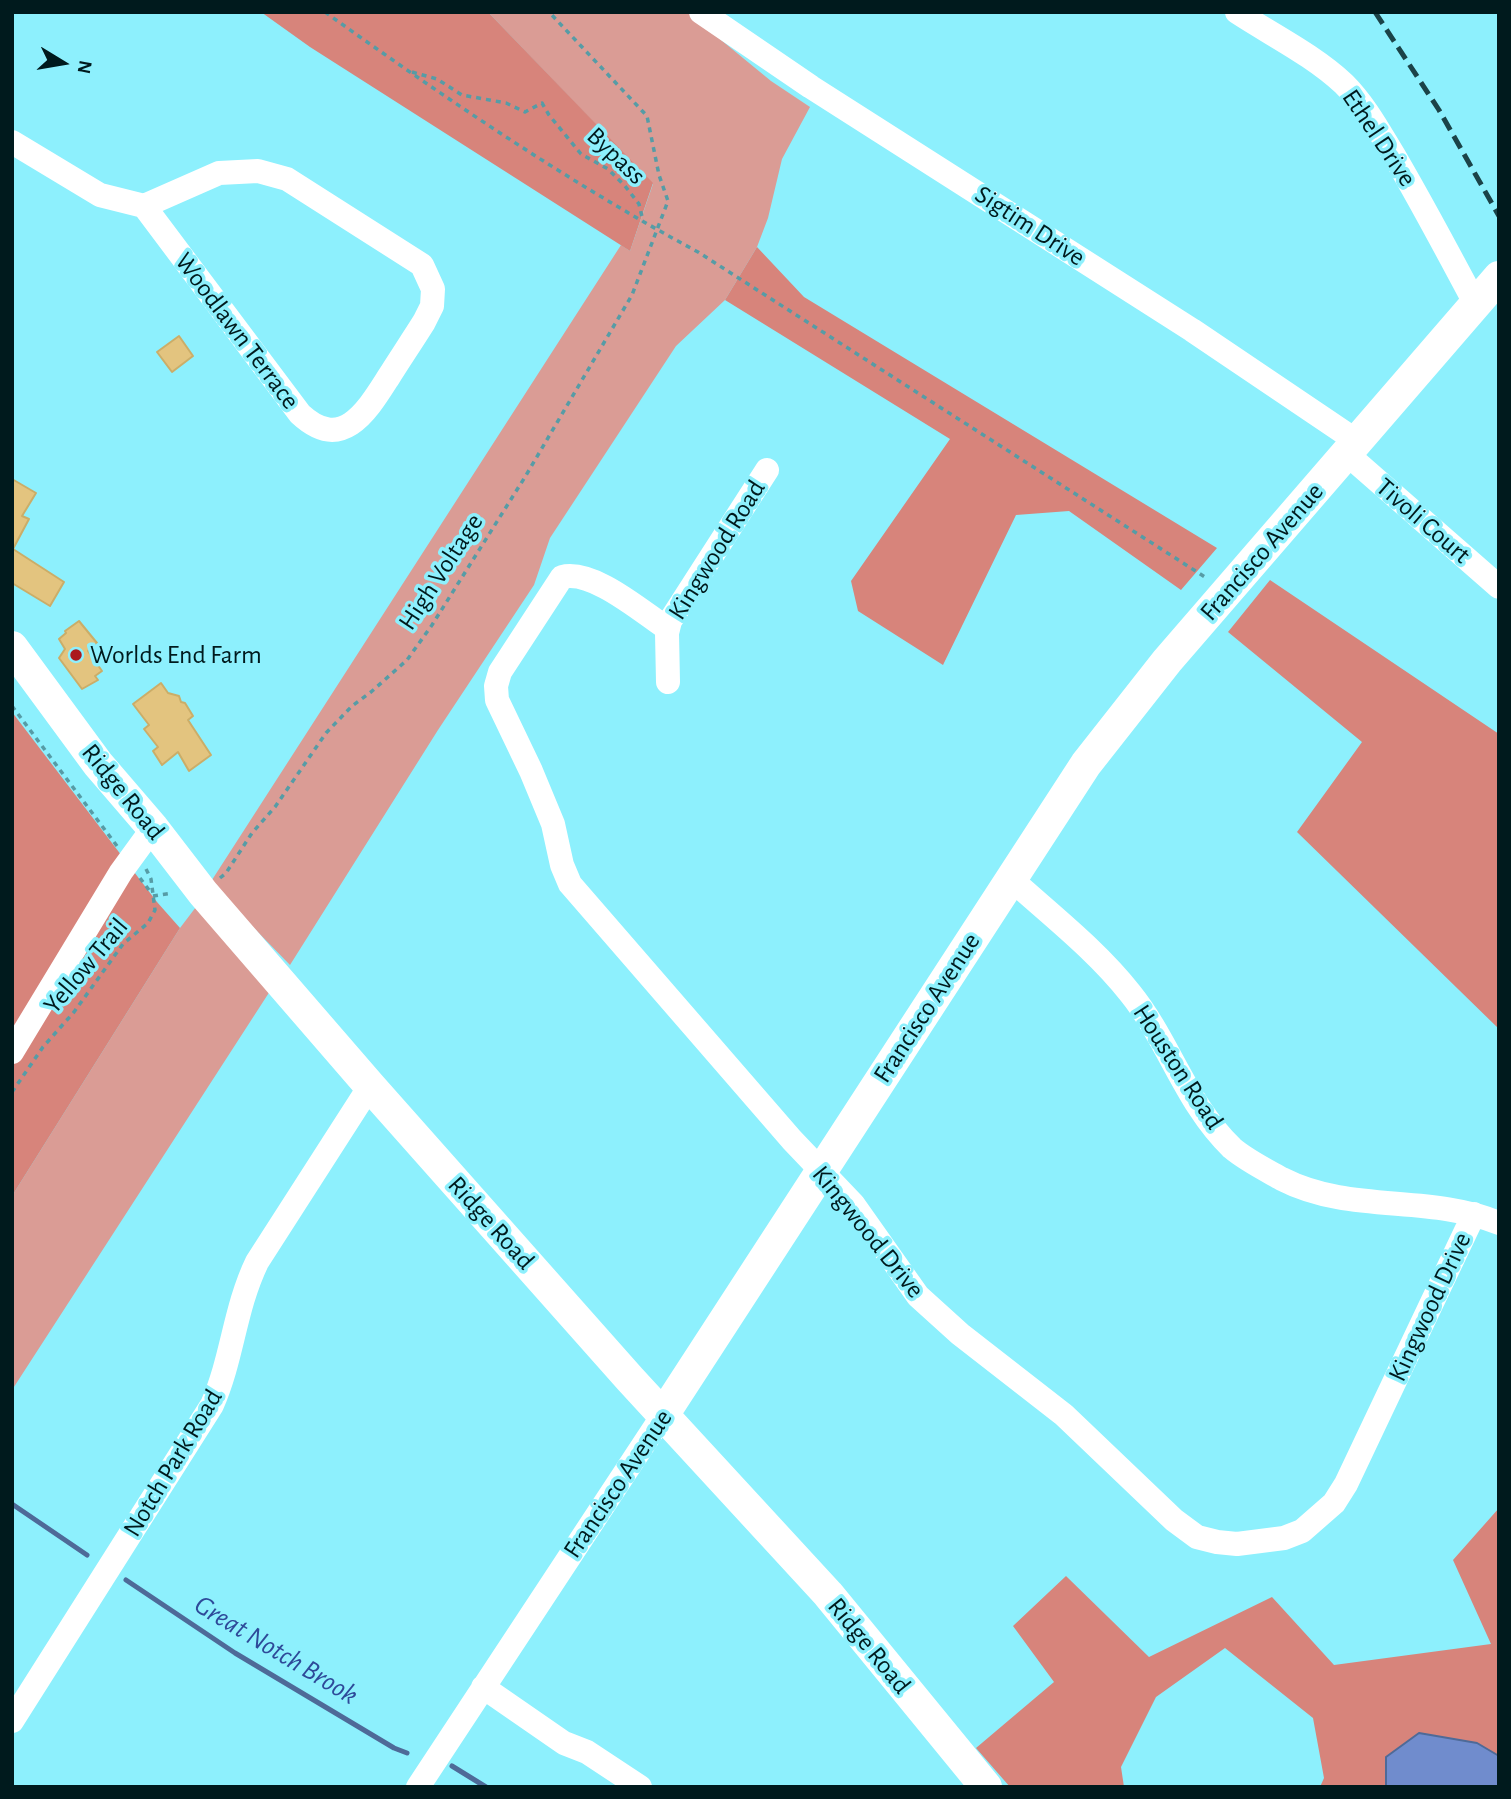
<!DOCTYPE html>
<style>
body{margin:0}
#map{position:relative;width:1511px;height:1799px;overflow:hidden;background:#8df0fd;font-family:"Alegreya Sans",sans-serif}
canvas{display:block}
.frame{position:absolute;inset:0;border:14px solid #001a1d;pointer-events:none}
.north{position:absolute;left:28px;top:28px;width:70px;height:70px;-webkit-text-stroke:5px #8df0fd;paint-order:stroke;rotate:101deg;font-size:19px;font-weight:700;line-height:28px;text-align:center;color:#001a1d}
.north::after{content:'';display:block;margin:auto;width:24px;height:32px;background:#001a1d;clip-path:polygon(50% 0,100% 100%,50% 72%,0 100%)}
</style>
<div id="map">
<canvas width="1511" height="1799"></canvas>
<div class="frame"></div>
<div class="north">N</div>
</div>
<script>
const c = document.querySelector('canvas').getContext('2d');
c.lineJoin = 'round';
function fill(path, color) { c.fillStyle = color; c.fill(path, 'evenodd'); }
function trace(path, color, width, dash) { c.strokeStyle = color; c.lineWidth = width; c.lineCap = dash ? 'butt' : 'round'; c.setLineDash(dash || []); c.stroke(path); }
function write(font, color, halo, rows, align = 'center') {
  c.font = font + ' "Alegreya Sans",sans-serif'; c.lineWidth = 7; c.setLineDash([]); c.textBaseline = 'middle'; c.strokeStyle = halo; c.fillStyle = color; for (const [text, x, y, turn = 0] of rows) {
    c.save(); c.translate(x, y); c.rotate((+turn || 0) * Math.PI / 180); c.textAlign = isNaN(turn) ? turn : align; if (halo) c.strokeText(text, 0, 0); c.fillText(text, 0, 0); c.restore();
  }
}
fill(new Path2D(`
 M488 12H687L771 81 810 107 782 159 768 218 757 247 725 300 676 346 550 538 534 585 438 730 290 965 210 883 621 245 630 251 653 184Z
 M199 903 272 988 12 1390V1196L180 928Z`), '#da9c95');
fill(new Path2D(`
 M261 12H488L653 183 630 251 310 47Z
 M757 247 804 297 1217 548 1181 590 1069 511 1016 515 943 665 858 611 851 581 950 439 725 300Z
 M1270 580 1499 734V1029L1297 832 1362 742 1228 632Z
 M12 712 157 902 180 928 12 1196Z
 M1499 1508V1787H1320L1324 1778 1313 1718 1225 1648 1156 1697 1121 1767 1124 1787H1010L976 1748 1054 1682 1013 1626 1066 1576 1149 1657 1272 1597 1334 1665 1491 1644 1453 1560Z`), '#d7847b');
const water = new Path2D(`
 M1419 1733 1477 1743 1499 1756V1787H1386V1757Z`);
fill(water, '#708ccd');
trace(water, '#4e6a98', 2);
trace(new Path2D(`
 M12 1504 87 1555
 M126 1580 235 1653 394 1748 407 1753
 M452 1766 486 1787`), '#4e6a98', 5);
const building = new Path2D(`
 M179 336 193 356 172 372 157 352Z
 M12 479 36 493 22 516 29 519 13 549 64 582 50 606 12 583Z
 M79 621 97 643 88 651 102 671 95 676 98 680 82 689 59 658 65 649 59 639 66 633 65 631Z
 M161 683 168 693 179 696 181 702 185 703 193 716 188 720 211 755 189 771 178 752 162 765 153 751 158 747 144 729 149 725 133 704Z`);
fill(building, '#e3c47f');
trace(building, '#cbad68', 2);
trace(new Path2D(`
 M325 12C445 98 568 182 698 252L1208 579
 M412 72 437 79 462 95 506 103 525 112 542 103 549 115 581 154 608 169 625 186 639 204 643 221
 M12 706 117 846
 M140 878 152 894
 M220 878 226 873 252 833 275 807 326 733 352 706 371 692 407 660 432 625 525 477 632 295 668 201 659 175 647 116 549 12
 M153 896 172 893
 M12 1092 43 1047 74 1012 123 944 148 923 155 910 151 879 146 869`), '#569ca6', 3.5, [5, 5]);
trace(new Path2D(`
 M701 12 811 87 1192 330 1358 442
 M1237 12C1272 35 1313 55 1344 84 1366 106 1380 133 1396 159 1424 207 1450 256 1476 305
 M12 142 100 195 144 206 219 173 258 171 287 179 422 265 433 289 432 306 424 322C412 341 400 359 388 378 367 411 342 453 300 414L144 206
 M1347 454 1499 587
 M668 629C642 612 593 569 562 577L500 672 496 686 497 700 531 771 553 824 562 865 570 884 792 1140 853 1204 918 1296 960 1334 1064 1415 1174 1520 1197 1537 1217 1542 1237 1544 1284 1538 1302 1531 1334 1503 1346 1484 1474 1214
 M668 682 667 633 670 621 767 470
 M1011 879C1052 916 1096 950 1130 993 1169 1041 1186 1104 1232 1148 1246 1160 1266 1170 1282 1179 1350 1214 1429 1194 1499 1223
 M12 1052 121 872 153 828
 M483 1687 564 1743 587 1752 640 1787
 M12 1721 212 1405C233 1357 234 1310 257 1262L370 1086
 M418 1787 663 1415`), '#fff', 24);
trace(new Path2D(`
 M12 647 98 764 153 828 203 893 370 1086 630 1379 828 1594 986 1787
 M663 1415 1086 764 1167 661 1499 277`), '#fff', 32);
trace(new Path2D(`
 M1375 12 1439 110 1499 216`), '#1b4348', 5, [14, 7]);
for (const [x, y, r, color] of [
 [76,655,7,"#ab181d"]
]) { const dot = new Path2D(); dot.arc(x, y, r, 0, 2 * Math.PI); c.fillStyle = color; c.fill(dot); trace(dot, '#8df0fd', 2.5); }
write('26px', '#001a1d', '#8df0fd', [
 ["Ethel Drive",1379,138,56],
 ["Bypass",616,156,44],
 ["Sigtim Drive",1030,226,33],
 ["Woodlawn Terrace",237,331,53],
 ["Tivoli Court",1423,521,41],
 ["Kingwood Road",717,550,-58],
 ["Francisco Avenue",1262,552,-49],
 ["High Voltage",441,572,-57],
 ["Ridge Road",123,792,51],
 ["Yellow Trail",86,966,-50],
 ["Francisco Avenue",927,1008,-57],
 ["Houston Road",1178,1067,57],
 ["Ridge Road",491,1223,48],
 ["Kingwood Drive",868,1232,51],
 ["Kingwood Drive",1430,1307,-65],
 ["Notch Park Road",173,1463,-59],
 ["Francisco Avenue",618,1484,-56],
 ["Ridge Road",869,1646,51]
]);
write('26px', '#001a1d', '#8df0fd', [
 ["Worlds End Farm",90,655]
], 'left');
write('italic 28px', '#2e4a99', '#8df0fd', [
 ["Great Notch Brook",276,1650,31]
]);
</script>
